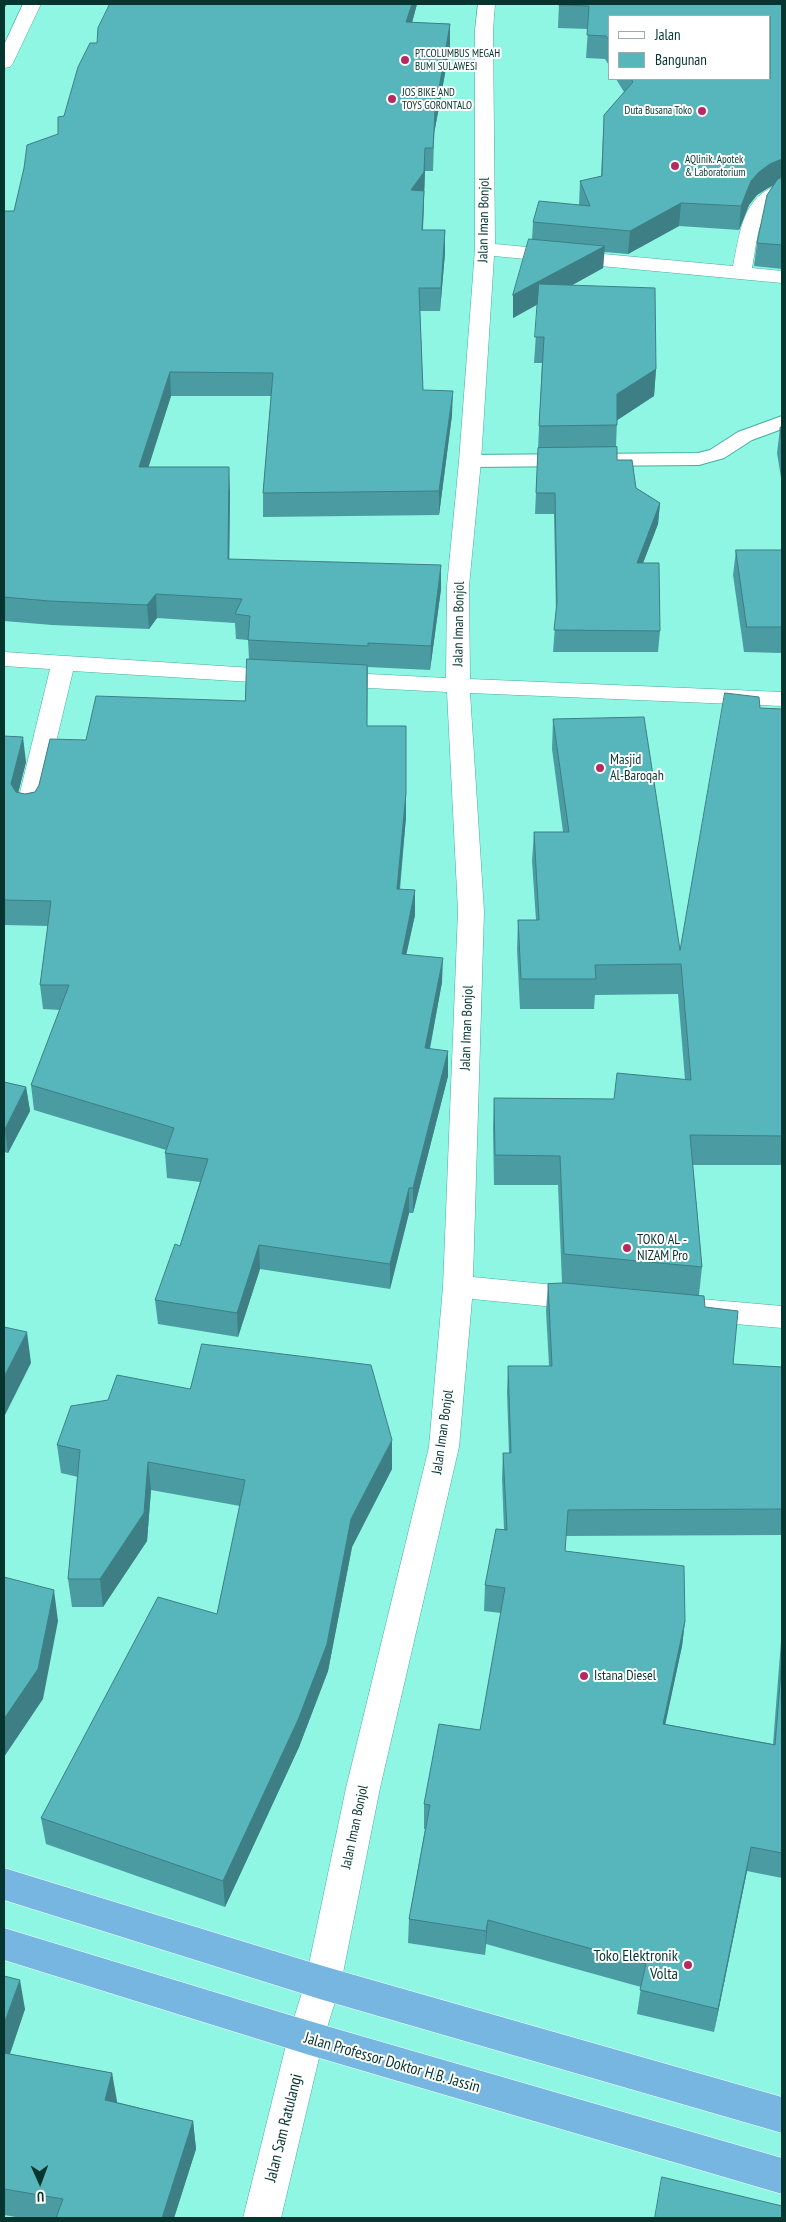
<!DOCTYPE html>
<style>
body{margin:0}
#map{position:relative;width:786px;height:2222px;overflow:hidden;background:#90f6e4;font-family:"PT Sans Narrow",sans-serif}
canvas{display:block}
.frame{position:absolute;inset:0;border:5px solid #05352e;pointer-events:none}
.legend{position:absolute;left:608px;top:15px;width:162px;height:65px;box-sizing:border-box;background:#fff;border:1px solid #9baeab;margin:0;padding:6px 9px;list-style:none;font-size:15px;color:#05352e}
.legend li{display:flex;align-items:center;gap:10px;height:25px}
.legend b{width:25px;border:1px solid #9baeab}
.north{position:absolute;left:15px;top:2157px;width:50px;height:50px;-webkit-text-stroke:4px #fff;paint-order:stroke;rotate:178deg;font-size:14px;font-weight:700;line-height:20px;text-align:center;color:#05352e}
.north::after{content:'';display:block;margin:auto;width:18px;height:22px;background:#05352e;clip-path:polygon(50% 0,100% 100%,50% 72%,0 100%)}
</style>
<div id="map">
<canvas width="786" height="2222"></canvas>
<div class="frame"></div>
<ul class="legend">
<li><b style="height:6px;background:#fff"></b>Jalan</li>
<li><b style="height:14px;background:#57b5bc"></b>Bangunan</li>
</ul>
<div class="north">U</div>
</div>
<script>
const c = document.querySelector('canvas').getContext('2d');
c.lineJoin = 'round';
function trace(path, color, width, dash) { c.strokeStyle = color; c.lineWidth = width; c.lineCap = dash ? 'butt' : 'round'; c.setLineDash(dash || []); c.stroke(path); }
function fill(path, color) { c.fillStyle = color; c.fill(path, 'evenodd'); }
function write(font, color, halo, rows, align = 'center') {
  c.font = font + ' "PT Sans Narrow",sans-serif'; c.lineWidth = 4; c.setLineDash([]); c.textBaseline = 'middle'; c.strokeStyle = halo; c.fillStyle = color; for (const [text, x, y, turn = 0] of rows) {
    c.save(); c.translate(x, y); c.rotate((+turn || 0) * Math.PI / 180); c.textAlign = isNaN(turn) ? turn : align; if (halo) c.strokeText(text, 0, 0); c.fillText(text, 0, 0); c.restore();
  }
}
const service = new Path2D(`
 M782 416V429L752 440 724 458 699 465 470 467 463 465 460 461 463 457 470 455 698 453 710 450 738 432Z`);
const minor = new Path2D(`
 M23 4H41L13 63 10 67 4 68V45Z
 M478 4H495L493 30 495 244 733 266C740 233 742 194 782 184V197C757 208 757 245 752 268L782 271V283L494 256 481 461 469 586 470 679 782 692V706L470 693 484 911 473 1277 586 1288 596 1291 601 1299 596 1307 586 1310 472 1299 459 1447 380 1788 341 1983 324 2037 281 2218H243L288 2037 305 1983 346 1788 429 1447 443 1287 458 911 447 692 330 686 322 684 318 679 322 674 330 672 446 678 447 586 459 461 475 249V30Z
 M4 652 284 670 292 672 296 677 292 682 284 684 73 671 40 809 37 815 28 817 19 815 16 809 50 669 4 666Z
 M701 1299 782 1306V1328L701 1321 691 1318 686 1310 691 1302Z`);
const trunk = new Path2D(`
 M4 1868 323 1966 782 2097V2133L323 2000 4 1900Z
 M4 1928 306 2020 782 2158V2194L306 2054 4 1960Z`);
trace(service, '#45ae9e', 2);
trace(minor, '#45ae9e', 1);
trace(trunk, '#fff', 1);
fill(service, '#fff');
fill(minor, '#fff');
fill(trunk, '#77b6e0');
fill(new Path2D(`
 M110 4H417L412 23 450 24V46L434 134 433 171H425L424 195 423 230H445V253L440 311H420L423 390 452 415 439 515 263 517V493L271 396H171L148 467 230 491 229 559 441 589 430 670 368 667 367 726 406 793V817L400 890 415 915 406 954 442 982 430 1049 448 1076 413 1213H409L390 1289 260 1269 238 1337 158 1324 155 1300 180 1246 200 1182 167 1178 165 1153 166 1150 34 1110 31 1085 60 1010 43 1009 40 985 48 926 4 925V736L26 762 18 793 25 794 35 792 86 740 245 701 249 659 248 640 236 639 235 623 157 618 149 629 52 625 4 621V211H14L58 134 64 116 97 43Z
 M559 4H782V269L754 266 757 243 774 185 768 188 757 195 749 205 739 230 679 226 628 254 604 252 603 268 572 285 656 369 654 396 617 420 616 447 617 460 636 488 660 503 658 524 643 563 660 631 658 652H553L556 613 554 514H535L542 363H534L538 304 513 318V295L532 239 533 222 579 205 580 181 601 176 604 115 624 92 616 79H770L610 16V67L605 59 586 58 588 29 558 28Z
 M782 426V484L777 453 780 428Z
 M736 550H782V653L744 652 733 575Z
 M760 708 782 709V1202L781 1165H693L702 1267 699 1295 733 1364 782 1367V1535L566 1536 565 1551 685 1621 682 1646 665 1724 773 1744 782 1628V1878L747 1871 714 2032 637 2014 641 1987 486 1944 485 1955 408 1943 409 1919 425 1829H424V1804L480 1730 501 1613 484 1611 485 1585 504 1530 502 1479 503 1453H509L507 1392 508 1366H549L546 1311 548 1284 562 1283 558 1185H494L493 1128 494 1098 614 1099 685 1080 678 994 595 995 594 1009H520L517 950 518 920H536L532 861 534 832H563L552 749 553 719 680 950Z
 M4 1082 26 1087 30 1111 8 1153 4 1152Z
 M57 1445 392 1469 352 1547 328 1671 299 1747 225 1907 46 1844 41 1818 217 1614 240 1506 151 1490 147 1541 103 1607H72L68 1579 78 1477 61 1473Z
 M4 1976 25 2009 10 2054 112 2073 116 2102 193 2121 196 2149 174 2218H22L4 2215Z`), '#4b9ca2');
fill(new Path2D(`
 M4 4H7L4 9Z
 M412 4H417L406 44V22Z
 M450 24V46L434 134 433 171 435 112Z
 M425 148V171L422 253 411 190Z
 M782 159 781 182 768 188 757 195 749 205 739 230 741 206 751 181 759 172 770 164Z
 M681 203 679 226 628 254 630 231Z
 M445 230V253L440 311 441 288Z
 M605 246 603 268 513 318V295Z
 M656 369 654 396 616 421 617 394Z
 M170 372 171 396 141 491 139 467Z
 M453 391 452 415 439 515V491Z
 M229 467 230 491 229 583 228 559Z
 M660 503 658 524 635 584 637 563Z
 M441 565V589L430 670 431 646Z
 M156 594 157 618 149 629 147 605Z
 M23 737 26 762 14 809 11 784Z
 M406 793V817L397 914V889Z
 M415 890V915L401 979 402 954Z
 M443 958 442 982 425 1073V1048Z
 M448 1051V1076L413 1213V1188Z
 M26 1087 30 1111 8 1153 5 1129Z
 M409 1188V1213L390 1289V1264Z
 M259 1245 260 1269 238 1337 237 1313Z
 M27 1332 31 1363 4 1417V1377Z
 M392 1440V1469L352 1547 328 1671 299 1747 225 1907 223 1881 351 1519Z
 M148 1462 151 1490 147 1541 103 1607 100 1579Z
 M54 1590 58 1621 43 1699 4 1757V1719Z
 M685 1621 682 1646 660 1749 663 1724Z
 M751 1847 747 1871 714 2032 718 2009Z
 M488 1920 486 1944 485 1955 486 1931Z
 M20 1980 25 2009 4 2071V2024Z
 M112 2073 117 2101 110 2128 105 2100Z
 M193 2121 196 2149 174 2218H162Z`), '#3d7f84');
const building = new Path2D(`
 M110 4H412L406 22 450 24 435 112 433 148H425L424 172 411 190 424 191 422 230H445L441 288H419L423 390 453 391 439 491 263 493 273 373 170 372 139 467H229L228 559 441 565 431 646 368 643V646L248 640 250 616 235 614 242 599 156 594 147 605 49 601 4 597V211H14L24 168 27 145 58 134V117L64 116 78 67 90 43H97L98 28Z
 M559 4H782V159L770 164 759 172 751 181 741 206 681 203 630 231 533 222 539 201 590 206 580 181 602 176 604 115 633 82 631 79H770V16H610V42L606 36 587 35 589 6 559 5Z
 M782 177V245L757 243 767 195 777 180Z
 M529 239 605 246 513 295Z
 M539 284 655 288 656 369 617 394V425L539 426 544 337H535Z
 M782 426V443L780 428Z
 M617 447V460H632L636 488 660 503 637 563H659L660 631 554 630 557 602 555 493H536L538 448Z
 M736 550H782V627H747Z
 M247 659 367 665V726H406V793L397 889 415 890 402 954 443 958 425 1048 448 1051 413 1188H409L390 1264 259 1245 237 1313 155 1300 175 1244 180 1246 208 1159 165 1153 174 1128 31 1085 69 985H40L51 901 4 900V736L23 737 11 784 16 792 25 794 35 792 39 785 50 739 86 740 96 696 245 701Z
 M725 693 759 697 760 708 782 709V1136L690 1135 702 1267 564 1254 560 1156 495 1155 494 1098 614 1099 617 1073 691 1080 681 964 595 965 596 979H521L518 920H539L534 832H569L553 719 644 717 680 950Z
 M4 1082 26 1087 5 1129H4Z
 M565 1283 704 1296 705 1307 738 1311 733 1364 782 1367V1509L568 1510 565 1551 684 1566 685 1621 663 1724 775 1745 782 1658V1853L751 1847 718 2009 640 1990 646 1964 488 1920 486 1931 409 1919 430 1805 424 1804 439 1724 480 1730 505 1588 485 1585 496 1529 507 1530 503 1453H511L508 1366H552L548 1284Z
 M4 1327 27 1332 4 1377Z
 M202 1344 371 1365 392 1440 351 1519 327 1644 298 1720 223 1881 41 1818 158 1597 217 1614 245 1480 148 1462 144 1513 100 1579H68L80 1450 57 1445 71 1406 108 1400 117 1375 190 1389Z
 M4 1577 54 1590 38 1669 4 1719Z
 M4 1976 20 1980 4 2024Z
 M4 2053 112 2073 105 2100 193 2121 162 2218H56L63 2199 4 2189Z
 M662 2177 782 2206V2218H655Z`);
fill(building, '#57b5bc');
trace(building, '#3d7f84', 1);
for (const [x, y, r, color] of [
 [405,60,5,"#b62a63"],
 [392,99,5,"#b62a63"],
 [702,111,5,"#b62a63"],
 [675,166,5,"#b62a63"],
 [600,768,5,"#b62a63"],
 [627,1248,5,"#b62a63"],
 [584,1676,5,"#b62a63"],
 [688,1965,5,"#b62a63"]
]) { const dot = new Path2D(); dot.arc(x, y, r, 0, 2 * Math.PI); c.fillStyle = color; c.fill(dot); trace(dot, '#fff', 2); }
write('11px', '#05352e', '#fff', [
 ["PT.COLUMBUS MEGAH",415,54],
 ["BUMI SULAWESI",415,67],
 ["JOS BIKE AND",402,93],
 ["TOYS GORONTALO",402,106],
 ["Duta Busana Toko",692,111,"right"],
 ["AQlinik. Apotek",685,160],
 ["& Laboratorium",685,173]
], 'left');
write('14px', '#05352e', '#fff', [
 ["Jalan Iman Bonjol",484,220,-89],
 ["Jalan Iman Bonjol",459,624,-89],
 ["Jalan Iman Bonjol",467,1028,-88],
 ["Jalan Iman Bonjol",443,1432,-82],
 ["Jalan Iman Bonjol",355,1827,-78]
]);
write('14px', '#05352e', '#fff', [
 ["Masjid",610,760],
 ["Al-Baroqah",610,776],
 ["TOKO AL -",637,1240],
 ["NIZAM Pro",637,1256],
 ["Istana Diesel",594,1676]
], 'left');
write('16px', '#05352e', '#fff', [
 ["Toko Elektronik",678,1956],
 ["Volta",678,1974]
], 'right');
write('16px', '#05352e', '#fff', [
 ["Jalan Professor Doktor H.B. Jassin",392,2063,16],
 ["Jalan Sam Ratulangi",284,2128,-76]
]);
</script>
